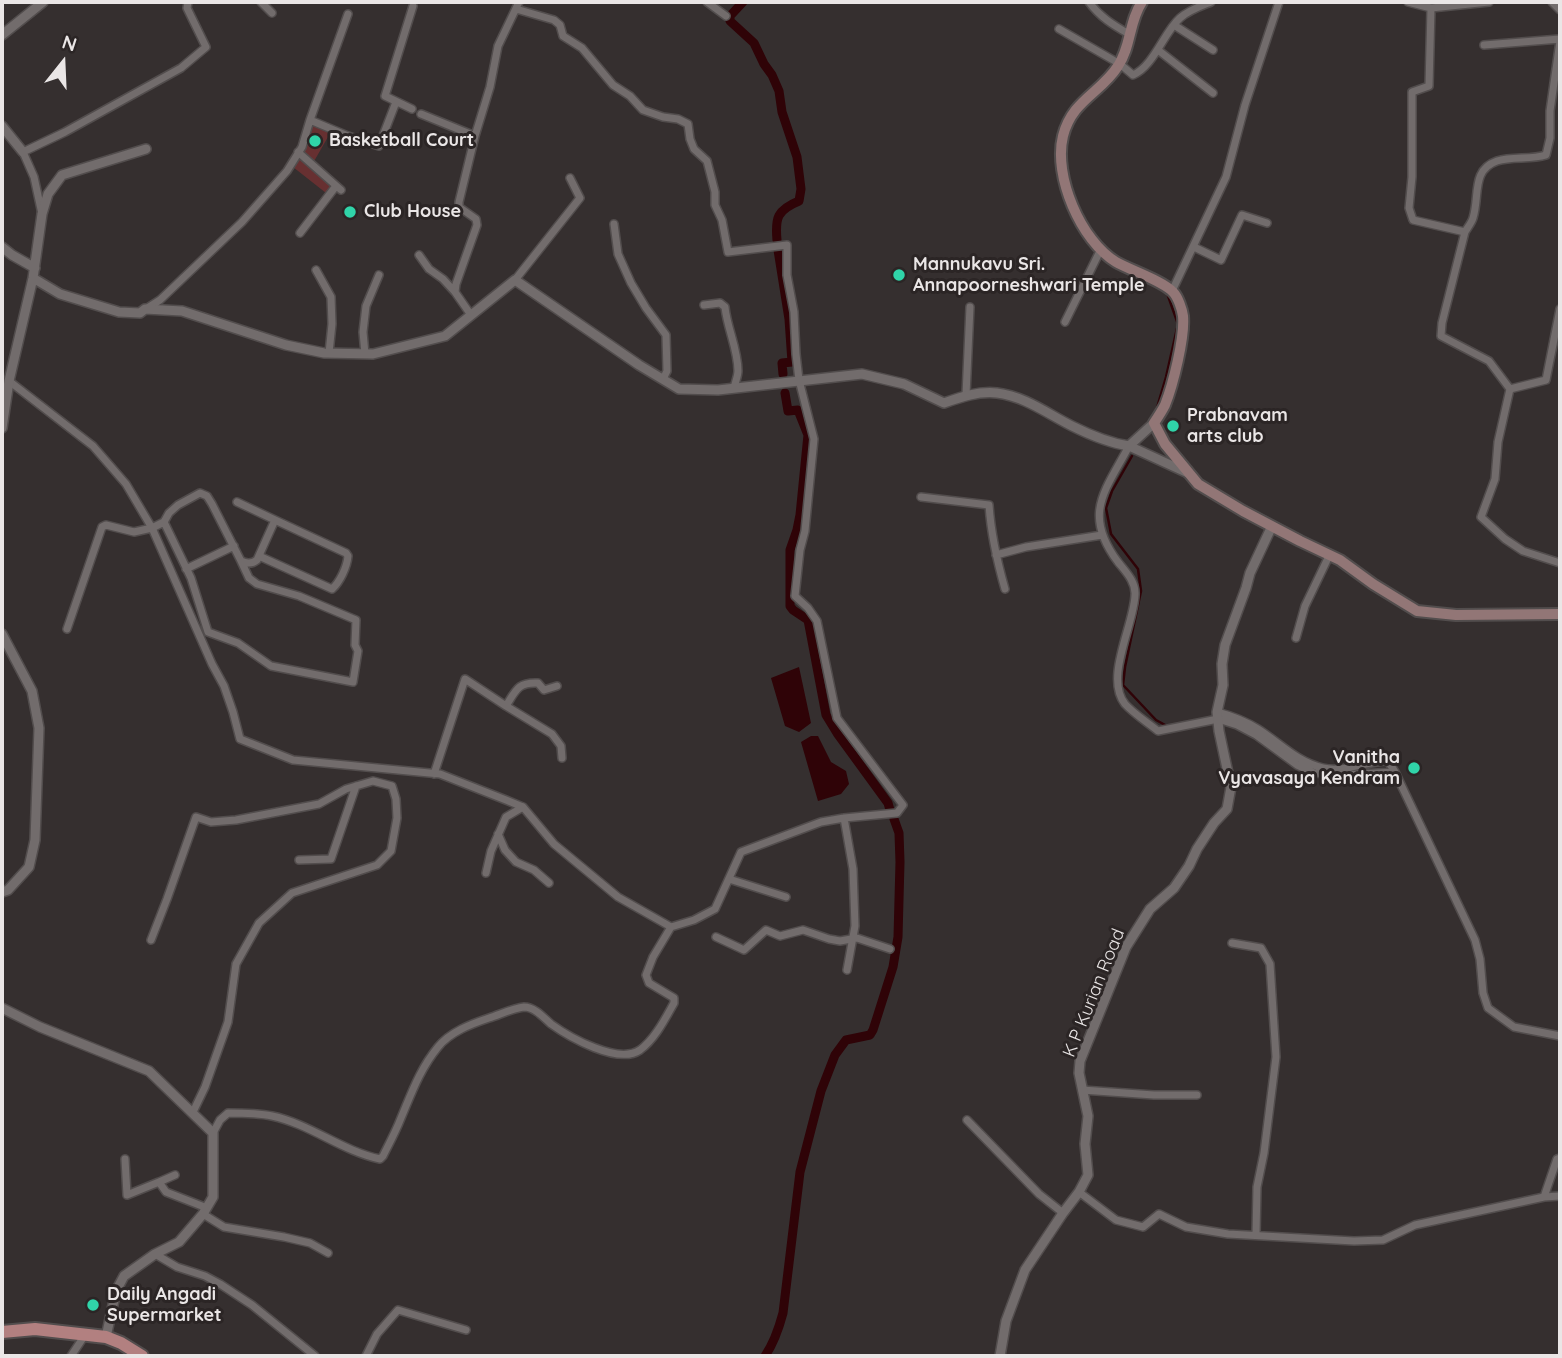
<!DOCTYPE html>
<style>
body{margin:0}
#map{position:relative;width:1562px;height:1358px;overflow:hidden;background:#352f2f;font-family:Quicksand,sans-serif}
canvas{display:block}
.frame{position:absolute;inset:0;border:4px solid #eae6e6;pointer-events:none}
.north{position:absolute;left:28px;top:28px;width:70px;height:70px;-webkit-text-stroke:5px #2b2525;paint-order:stroke;rotate:18deg;font-size:19px;font-weight:700;line-height:28px;text-align:center;color:#eae6e6}
.north::after{content:'';display:block;margin:auto;width:24px;height:32px;background:#eae6e6;clip-path:polygon(50% 0,100% 100%,50% 72%,0 100%)}
</style>
<div id="map">
<canvas width="1562" height="1358"></canvas>
<div class="frame"></div>
<div class="north">N</div>
</div>
<script>
const c = document.querySelector('canvas').getContext('2d');
c.lineJoin = 'round';
function fill(path, color) { c.fillStyle = color; c.fill(path, 'evenodd'); }
function trace(path, color, width, dash) { c.strokeStyle = color; c.lineWidth = width; c.lineCap = dash ? 'butt' : 'round'; c.setLineDash(dash || []); c.stroke(path); }
function write(font, color, halo, rows, align = 'center') {
  c.font = font + ' Quicksand,sans-serif'; c.lineWidth = 6; c.setLineDash([]); c.textBaseline = 'middle'; c.strokeStyle = halo; c.fillStyle = color; for (const [text, x, y, turn = 0] of rows) {
    c.save(); c.translate(x, y); c.rotate((+turn || 0) * Math.PI / 180); c.textAlign = isNaN(turn) ? turn : align; if (halo) c.strokeText(text, 0, 0); c.fillText(text, 0, 0); c.restore();
  }
}
fill(new Path2D(`
 M310 120 332 130 313 163 300 152Z
 M299 157 333 184 326 193 293 167Z`), '#673031');
fill(new Path2D(`
 M799 667 811 723 799 732 785 726 771 678Z
 M811 736H818L831 762 846 771 849 784 841 794 818 801 801 742Z`), '#2f0307');
trace(new Path2D(`
 M1156 411 1166 377 1178 324 1167 293
 M1132 456 1112 491 1106 508 1111 534 1138 569 1141 591 1125 667 1123 685 1156 720 1167 726`), '#2f0307', 2.5);
trace(new Path2D(`
 M743 2 730 16V21L754 43 764 64 772 75 779 91 782 112 797 157 801 189 799 201C777 210 775 218 777 240
 M778 250 789 319 792 362 782 363 783 374
 M785 393 788 411 798 410 808 435 800 515 797 530 790 550V606L793 610 808 620 826 715 837 733 888 803 890 810
 M765 1356C774 1343 779 1328 783 1313L800 1172 821 1091 835 1055 846 1040 870 1035 873 1030 893 967 898 937 900 862 899 833 894 819`), '#2f0307', 9);
const minor = new Path2D(`
 M261 2 272 13
 M707 2 726 16
 M1089 2C1100 17 1113 25 1129 34
 M1408 2 1431 8 1489 2
 M1552 2 1560 10
 M1431 8 1429 86 1412 92V177L1409 208 1413 220 1465 232
 M1174 25 1213 50
 M1059 29 1120 64 1133 75C1154 66 1164 32 1180 18 1189 10 1201 6 1211 2
 M1484 45 1560 39
 M1158 50 1213 93
 M412 109 385 96 413 6
 M421 114 475 136
 M310 120 348 14
 M298 152 341 190
 M42 214 34 177 23 152 65 132 181 68 206 47 187 8 188 2
 M614 224 618 254 631 283 646 308 666 335 667 371 663 379
 M300 233 336 186
 M1194 247 1221 260 1242 215 1267 223
 M419 255 429 269 443 279 455 292
 M316 270 331 297 332 324 329 353
 M515 280 580 198 570 178
 M1172 291 1226 177 1245 105 1279 2
 M704 305 720 303 725 307C727 328 738 349 738 371 738 376 735 383 734 388
 M146 309 160 300 242 222 287 171 302 147 310 120 348 136 379 146 396 102
 M471 315 455 292 456 284 477 225 476 219 459 207V202L475 136 490 87 498 46 519 2
 M1065 322 1101 249
 M365 354 363 332 366 306 379 275
 M9 381 93 446 126 484 152 528 212 664 224 686 233 712 240 739 293 760 440 774 506 800 523 807 554 844 618 897 671 927 694 920 715 909 741 852 821 822 844 818 897 813 903 805 837 718 817 621 808 608 795 596 800 550 805 531 814 439 799 380 796 354 794 312 787 275V245L728 252 722 220 715 205V192L707 161 694 149 690 139 688 124 678 119 663 117 643 110 630 96 613 85 582 48 563 36 560 25 554 20 516 9
 M1510 389 1489 361 1441 336 1442 323 1465 232C1468 227 1472 222 1473 218 1480 196 1471 170 1497 161 1513 156 1530 160 1546 155L1550 138V111L1560 41
 M1510 389 1498 442 1495 479 1481 517 1505 539 1523 551 1560 563
 M1510 389 1546 380 1560 309
 M966 395 970 307
 M1129 446C1105 491 1082 514 1118 562 1126 572 1136 582 1135 595 1134 625 1104 678 1125 704 1134 714 1147 722 1158 731L1218 719 1237 725 1256 735 1297 765 1314 773 1344 775 1395 772 1475 940 1480 959 1483 993 1488 1008 1514 1027 1560 1036
 M921 497 989 505C991 534 997 561 1005 589
 M164 522 191 578 208 632 238 643 271 666 353 682 358 651 355 645 356 620 299 596 257 584 249 578 241 561
 M996 555 1026 547 1102 535
 M259 556 332 589C340 582 347 567 348 556L346 553 275 520
 M186 569 234 546
 M67 629 102 527 106 525 134 532 152 528 164 522 169 513 178 505 200 493 207 496 212 504 241 561C247 564 252 564 257 560L275 520 237 502
 M1296 638 1305 606 1329 556
 M506 706 552 734 561 746 562 758
 M1217 712C1232 716 1245 721 1258 729 1280 743 1297 762 1323 768 1344 773 1366 761 1388 761L1395 772
 M434 774 465 679 506 706C516 690 518 682 538 683L544 690 557 686
 M844 818 853 869 855 926 847 970
 M498 834 505 850 516 862 534 870 549 883
 M299 860 331 859 356 786
 M486 873 491 851 506 817 523 807
 M729 879 786 897
 M716 937 744 950 766 930 780 936 803 930 829 939 840 941 857 938 890 949
 M151 940 167 899 196 817 211 822 236 820 319 804 346 789 373 781 392 786 396 799 397 818 391 851 377 865 292 893 259 923 236 964 228 1022 205 1087 193 1112
 M1232 943 1261 948 1270 964 1276 1057 1264 1153 1257 1187 1256 1235
 M1082 1090 1154 1095H1197
 M967 1120 1039 1194 1063 1213
 M213 1133 220 1120 228 1113C242 1113 258 1113 272 1116 310 1124 342 1151 380 1159L383 1156C389 1144 396 1131 401 1118 412 1092 420 1069 438 1047 450 1032 471 1024 489 1018 499 1015 513 1008 524 1007 535 1007 544 1018 551 1024 569 1037 618 1065 640 1050 655 1039 665 1019 674 1003V998L649 983 646 975 653 957 671 927
 M125 1159 127 1195 159 1182 166 1192 207 1208
 M159 1182 175 1175
 M1079 1192 1116 1220 1143 1227 1159 1214 1186 1227 1228 1234 1354 1241 1383 1240 1415 1225 1544 1197 1560 1196
 M1544 1197 1557 1159 1560 1158
 M203 1214 224 1227 284 1237 310 1243 328 1253
 M155 1254 177 1267 205 1276 220 1284 252 1305 315 1356
 M71 1356 85 1335
 M366 1356 377 1334 398 1310 466 1330`);
const tertiary = new Path2D(`
 M2 35 43 2
 M2 126 23 152
 M2 247 12 255 35 268
 M33 278 60 294 119 312 140 313 145 309 182 311 286 345 324 353 373 354 445 336 515 280 639 365 679 389 718 390 862 374 904 384 944 403C961 397 978 391 997 393 1024 396 1048 414 1072 426 1090 435 1110 443 1129 446L1154 423
 M2 428 9 381 33 278 42 214 48 194 62 175 146 149
 M1129 446 1188 473
 M2 634 32 691 39 728 35 840 29 867 8 890 2 892
 M2 1008 40 1027 149 1071 213 1133V1197L203 1214 179 1242 155 1254 124 1276 116 1291 106 1337
 M1000 1356 1006 1321 1025 1270 1063 1213 1079 1192 1088 1175 1085 1144 1088 1116 1079 1073 1080 1061 1126 947 1150 909 1174 888 1189 866 1197 849 1214 823 1227 809 1231 787 1219 731 1217 712 1223 685 1222 664 1225 645 1246 588 1250 573 1272 526`);
const secondary = new Path2D(`
 M1142 2C1129 21 1131 47 1118 66 1101 93 1072 100 1063 136 1053 176 1081 241 1116 262 1130 270 1163 281 1173 292 1178 297 1182 309 1183 316 1185 337 1173 385 1165 405 1162 411 1158 417 1154 423L1165 444 1198 484 1243 511 1300 541 1340 560 1373 584 1417 611 1456 615 1560 614`);
const primary = new Path2D(`
 M2 1332 35 1329 106 1337 121 1343 142 1356`);
trace(minor, '#524d4d', 10);
trace(tertiary, '#524d4d', 12);
trace(secondary, '#524d4d', 14);
trace(primary, '#524d4d', 16);
trace(minor, '#726c6c', 7);
trace(tertiary, '#726c6c', 9);
trace(secondary, '#927676', 10);
trace(primary, '#b28080', 12);
for (const [x, y, r, color] of [
 [315,141,7,"#30d4a9"],
 [350,212,7,"#30d4a9"],
 [899,275,7,"#30d4a9"],
 [1173,426,7,"#30d4a9"],
 [1414,768,7,"#30d4a9"],
 [93,1305,7,"#30d4a9"]
]) { const dot = new Path2D(); dot.arc(x, y, r, 0, 2 * Math.PI); c.fillStyle = color; c.fill(dot); trace(dot, '#2b2525', 2.5); }
write('bold 18px', '#eae6e6', '#2b2525', [
 ["Basketball Court",329,141],
 ["Club House",364,212],
 ["Mannukavu Sri.",913,265],
 ["Annapoorneshwari Temple",913,286],
 ["Prabnavam",1187,416],
 ["arts club",1187,437],
 ["Vanitha",1400,758,"right"],
 ["Vyavasaya Kendram",1400,779,"right"],
 ["Daily Angadi",107,1295],
 ["Supermarket",107,1316]
], 'left');
write('18px', '#eae6e6', '#2b2525', [
 ["K P Kurian Road",1094,993,-68]
]);
</script>
